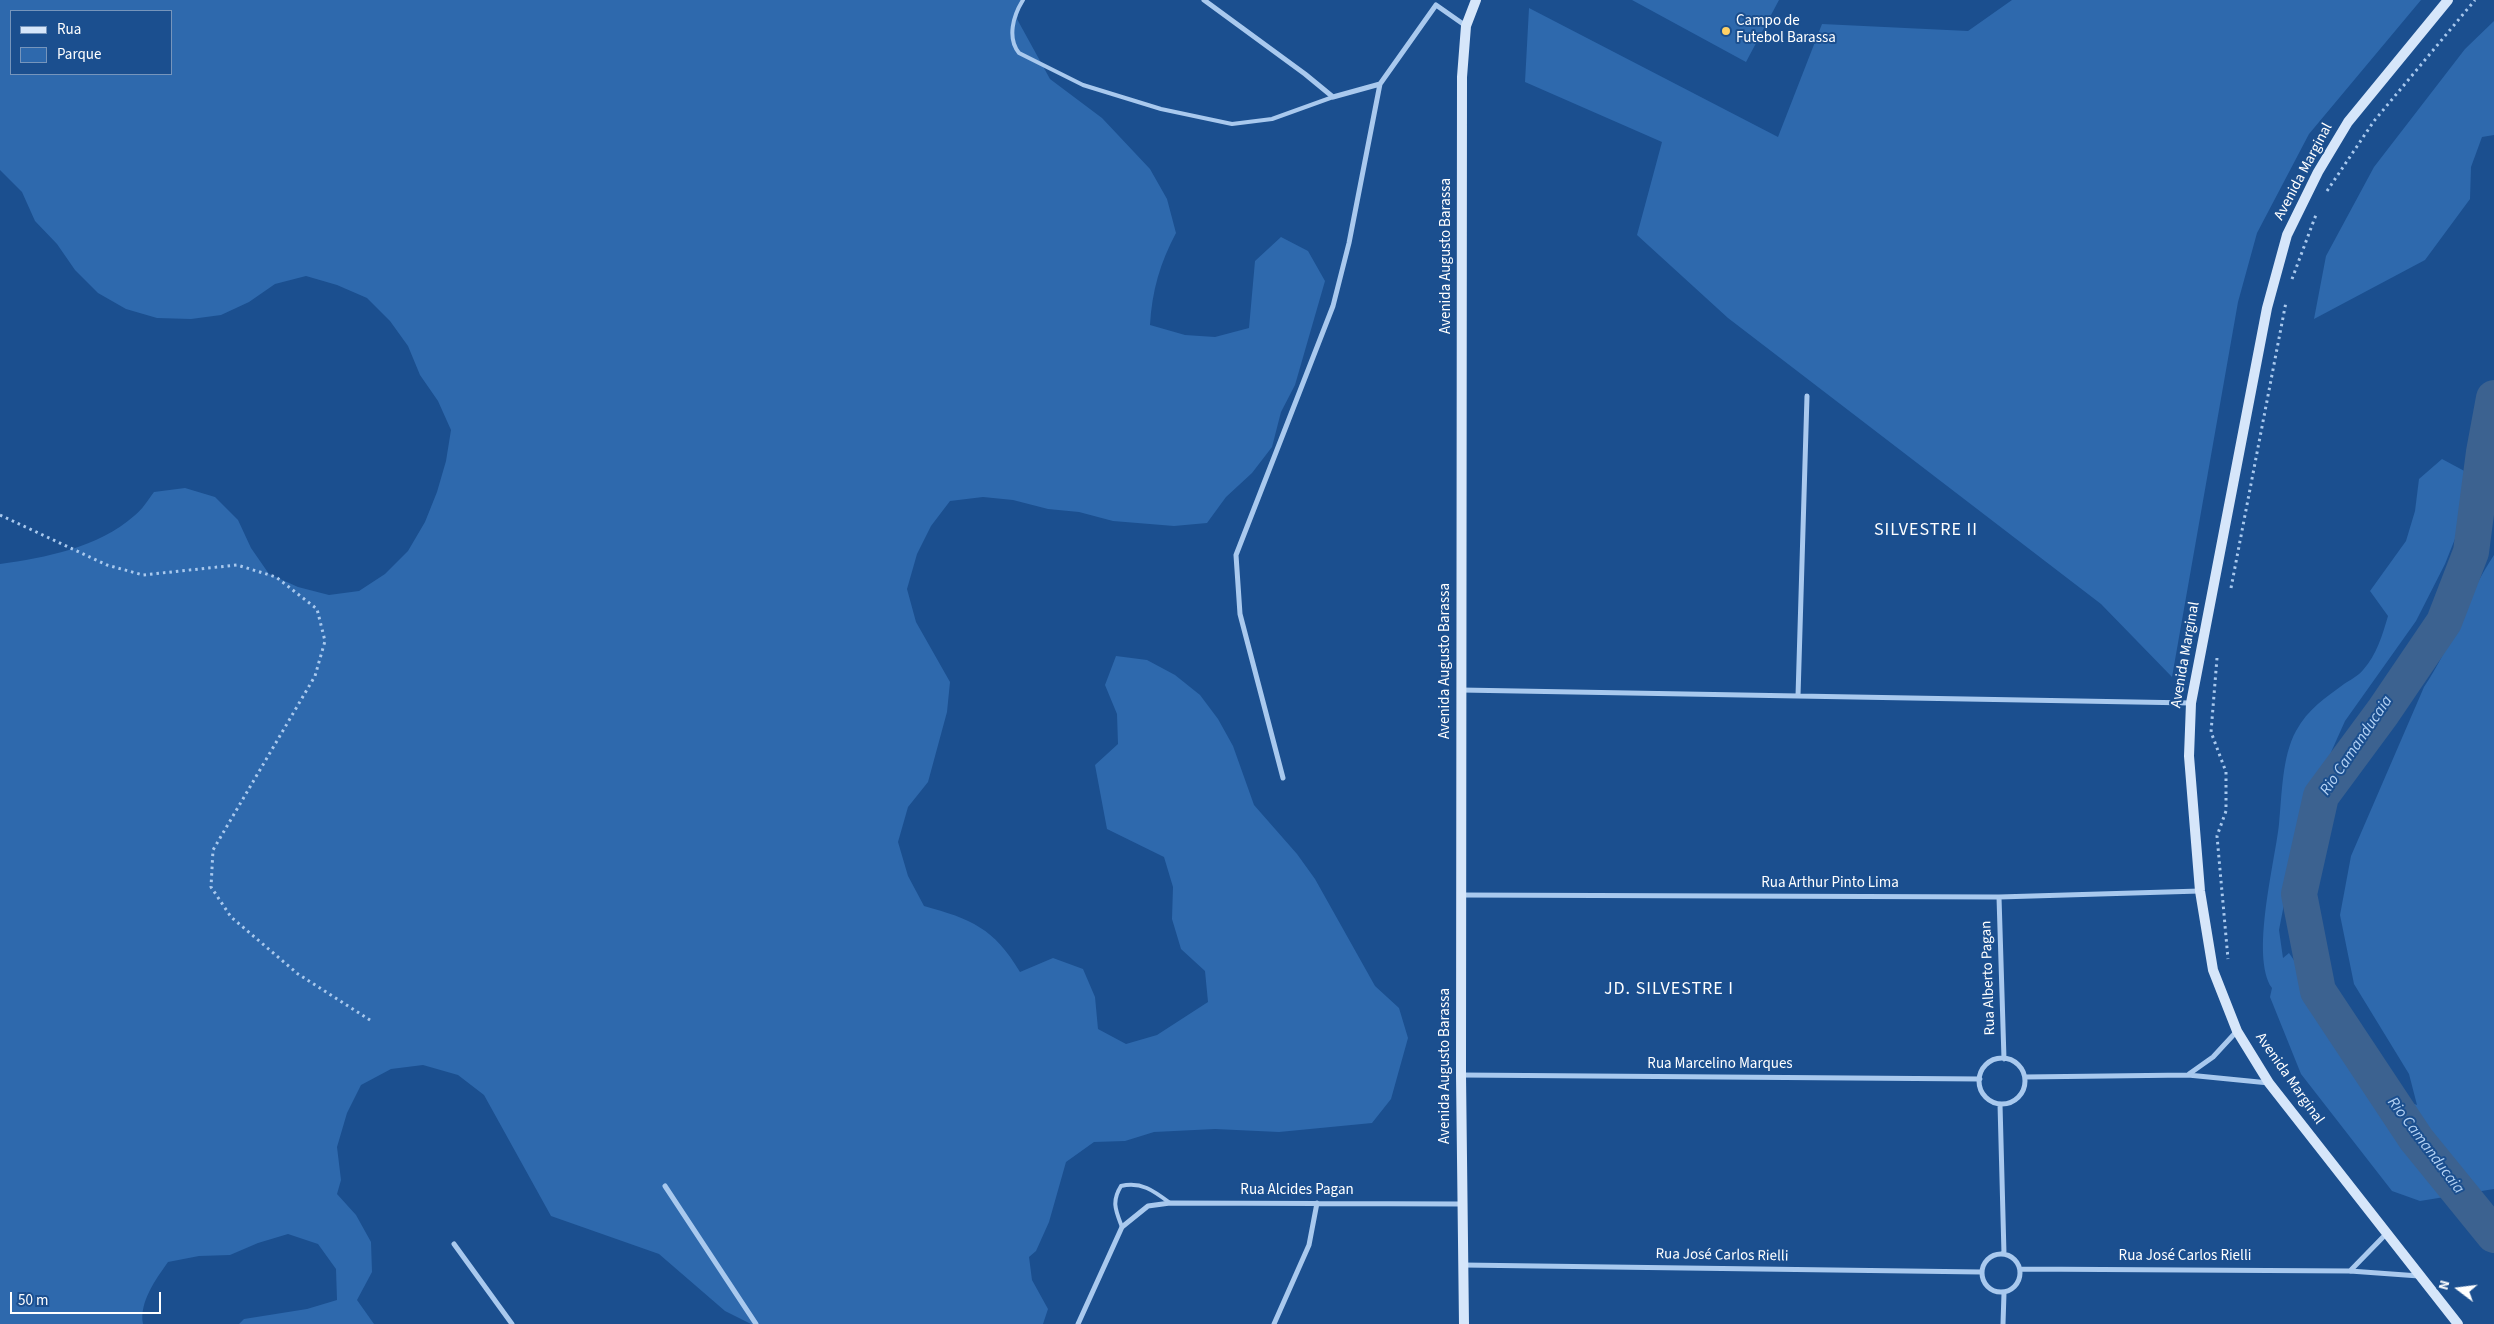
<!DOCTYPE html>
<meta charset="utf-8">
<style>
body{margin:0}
#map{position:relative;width:2494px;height:1324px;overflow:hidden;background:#1b4f8f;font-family:"Source Sans 3",sans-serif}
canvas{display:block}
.legend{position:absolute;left:10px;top:10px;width:162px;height:65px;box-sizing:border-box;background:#1b4f8f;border:1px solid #7695bc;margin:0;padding:6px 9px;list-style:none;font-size:15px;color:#fff}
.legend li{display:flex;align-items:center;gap:10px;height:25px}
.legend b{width:25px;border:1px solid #7695bc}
.north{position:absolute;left:2434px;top:1264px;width:50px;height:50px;-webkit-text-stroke:4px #1b4f8f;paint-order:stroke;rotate:285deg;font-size:14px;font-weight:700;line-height:20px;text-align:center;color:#fff}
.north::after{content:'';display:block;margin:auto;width:18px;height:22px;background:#fff;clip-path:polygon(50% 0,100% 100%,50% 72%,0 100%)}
.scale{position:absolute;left:10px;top:1292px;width:151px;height:22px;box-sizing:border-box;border:2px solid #fff;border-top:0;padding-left:6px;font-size:15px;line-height:18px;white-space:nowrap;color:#fff;-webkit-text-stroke:4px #1b4f8f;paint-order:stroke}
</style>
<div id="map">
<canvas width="2494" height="1324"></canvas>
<ul class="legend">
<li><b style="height:6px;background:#d6e6fa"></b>Rua</li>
<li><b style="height:14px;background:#2e69ad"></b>Parque</li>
</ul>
<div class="north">N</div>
<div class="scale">50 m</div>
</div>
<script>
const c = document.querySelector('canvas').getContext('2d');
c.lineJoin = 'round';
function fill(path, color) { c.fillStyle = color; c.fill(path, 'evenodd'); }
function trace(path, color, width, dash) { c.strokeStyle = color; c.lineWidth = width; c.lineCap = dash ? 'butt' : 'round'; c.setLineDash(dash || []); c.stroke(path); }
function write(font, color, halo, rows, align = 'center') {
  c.font = font + ' "Source Sans 3",sans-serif'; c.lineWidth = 4; c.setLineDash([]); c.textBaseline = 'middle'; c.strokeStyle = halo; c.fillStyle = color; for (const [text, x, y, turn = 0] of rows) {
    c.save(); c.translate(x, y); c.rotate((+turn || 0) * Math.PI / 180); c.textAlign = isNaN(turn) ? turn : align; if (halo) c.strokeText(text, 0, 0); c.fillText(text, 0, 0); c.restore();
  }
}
fill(new Path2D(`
 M0 0H1022L1017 19 1050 79 1102 118 1150 169 1167 199 1176 233C1160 263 1152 291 1150 325L1185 335 1215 337 1249 328 1255 261 1281 237 1308 251 1325 281 1295 385 1281 412 1272 447 1252 473 1226 497 1207 523 1174 526 1113 521 1079 512 1048 509 1013 500 983 497 950 501 931 526 917 554 907 589 916 622 950 682 947 712 928 782 908 807 898 842 908 876 924 906C971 919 994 928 1020 972L1053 958 1083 969 1095 997 1098 1029 1126 1044 1157 1035 1208 1002 1205 971 1181 949 1172 919 1173 887 1164 857 1107 829 1095 765 1118 744 1117 714 1105 685 1116 656 1147 660 1175 675 1200 695 1218 719 1233 746 1254 805 1297 854 1315 879 1375 986 1399 1008 1408 1038 1391 1099 1372 1123 1279 1132 1215 1129 1154 1132 1125 1141 1094 1142 1066 1162 1049 1222 1036 1251 1029 1257 1032 1280 1048 1309 1043 1324H751L725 1311 659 1254 551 1216 484 1095 458 1075 423 1065 391 1069 361 1085 347 1113 337 1147 341 1180 337 1194 356 1215 371 1242 372 1272 357 1300 374 1324H239L244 1319 307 1309 337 1300 336 1269 318 1244 288 1234 258 1243 230 1255 199 1256 168 1262C156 1279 139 1302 143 1324H0V564C45 558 99 547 134 516 142 510 148 500 154 492L185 488 215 497 238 520 251 548 269 574 298 587 329 595 359 591 385 574 408 551 425 522 437 492 446 461 451 430 438 401 420 375 408 346 390 321 367 298 337 285 306 276 275 284 249 302 221 315 191 319 157 318 126 309 98 293 75 270 57 244 35 221 22 192 0 170ZM11 11H171V74H11Z
 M1632 0H1779L1746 62Z
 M2012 0H2421L2309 134 2257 233 2238 302 2172 677 2101 604 1728 318 1637 235 1662 142 1525 82 1529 8 1778 137 1822 24 1968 31Z
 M2494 21V135L2482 137 2471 167 2470 199 2425 260 2314 319 2326 256 2374 167 2465 49Z
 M2442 459 2470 474 2468 506 2445 564 2416 621 2345 721 2332 750 2311 809 2285 899 2279 930 2283 958 2289 953 2366 1064 2395 1096 2417 1105 2409 1074 2354 984 2340 915 2351 856 2424 687C2452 646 2466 597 2494 555V1189L2420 1201 2392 1191 2301 1074 2270 997 2272 988C2250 957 2275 862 2279 824 2282 795 2282 756 2296 731 2308 709 2325 698 2344 684 2350 680 2358 676 2363 670 2377 654 2382 636 2388 616L2370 591 2406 541 2415 511 2419 479Z`), '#2e69ad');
trace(new Path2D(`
 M2494 398 2484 452 2471 552 2444 622 2383 712 2321 796 2299 894 2318 991 2416 1139 2494 1235`), '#3c6290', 36);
trace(new Path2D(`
 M2327 191 2374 121 2475 0
 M2292 279 2317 212
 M0 515 107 565 143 575 237 565 276 577 317 609 325 641 315 676 213 850 211 887 231 917 298 974 373 1022
 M2231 588 2286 302
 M2217 658 2211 732 2226 772V811L2217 836 2228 959`), '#a9c9ee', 3, [2.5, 4]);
trace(new Path2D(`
 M1023 0C1013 16 1007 38 1019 53L1083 85 1161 109 1232 124 1272 119 1333 97
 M1122 1227C1116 1211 1111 1202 1121 1186 1141 1181 1154 1191 1170 1203`), '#a9c9ee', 4);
trace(new Path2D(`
 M1204 0 1305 74 1333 97 1380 84
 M1461 690 2191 703
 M1798 696 1807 396
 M1283 778 1240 614 1236 555 1333 306 1349 243 1380 84 1436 5 1466 26
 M1461 895 1999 897 2200 891
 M1999 897 2004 1059
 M1979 1081a23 23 0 1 1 46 0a23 23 0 1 1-46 0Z
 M2189 1074 2213 1057 2237 1031
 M1461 1075 1980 1079
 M2025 1077 2188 1075 2269 1083
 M2000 1104 2004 1254
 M665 1186 756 1324
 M454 1244 512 1324
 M1982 1273a19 19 0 1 1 38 0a19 19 0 1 1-38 0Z
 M1463 1265 1981 1272
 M2020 1269 2350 1271 2419 1276
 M2350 1271 2386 1234
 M1078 1324 1122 1227 1148 1206 1170 1203 1461 1204
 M1274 1324 1309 1245 1317 1203
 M2003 1324 2004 1293`), '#a9c9ee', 5);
trace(new Path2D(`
 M2448 0 2348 122 2318 172 2287 235 2267 308 2191 703 2189 756 2200 891 2213 970 2237 1031 2269 1083 2458 1324
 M1464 1324 1461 1075 1462 77 1466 26 1476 0`), '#d6e6fa', 10);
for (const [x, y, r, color] of [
 [1726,31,5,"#ffd166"]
]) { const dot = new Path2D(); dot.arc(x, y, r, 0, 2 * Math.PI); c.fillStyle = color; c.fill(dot); trace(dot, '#1b4f8f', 2); }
write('15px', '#fff', '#1b4f8f', [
 ["Campo de",1736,22],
 ["Futebol Barassa",1736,39]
], 'left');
write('15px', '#fff', '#1b4f8f', [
 ["Avenida Marginal",2304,172,-62],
 ["Avenida Augusto Barassa",1447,256,-90],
 ["Avenida Marginal",2186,655,-80],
 ["Avenida Augusto Barassa",1446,661,-90],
 ["Rua Arthur Pinto Lima",1830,884],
 ["Rua Alberto Pagan",1989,978,-92],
 ["Rua Marcelino Marques",1720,1065],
 ["Avenida Augusto Barassa",1446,1066,-90],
 ["Avenida Marginal",2289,1079,55],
 ["Rua Alcides Pagan",1297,1191],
 ["Rua José Carlos Rielli",1722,1256,1],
 ["Rua José Carlos Rielli",2185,1257]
]);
write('italic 16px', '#b5d3f5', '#1b4f8f', [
 ["Rio Camanducaia",2357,746,-56],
 ["Rio Camanducaia",2425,1146,53]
]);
c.letterSpacing = '1px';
write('18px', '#fff', '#1b4f8f', [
 ["SILVESTRE II",1926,531],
 ["JD. SILVESTRE I",1669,990]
]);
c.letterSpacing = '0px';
</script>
